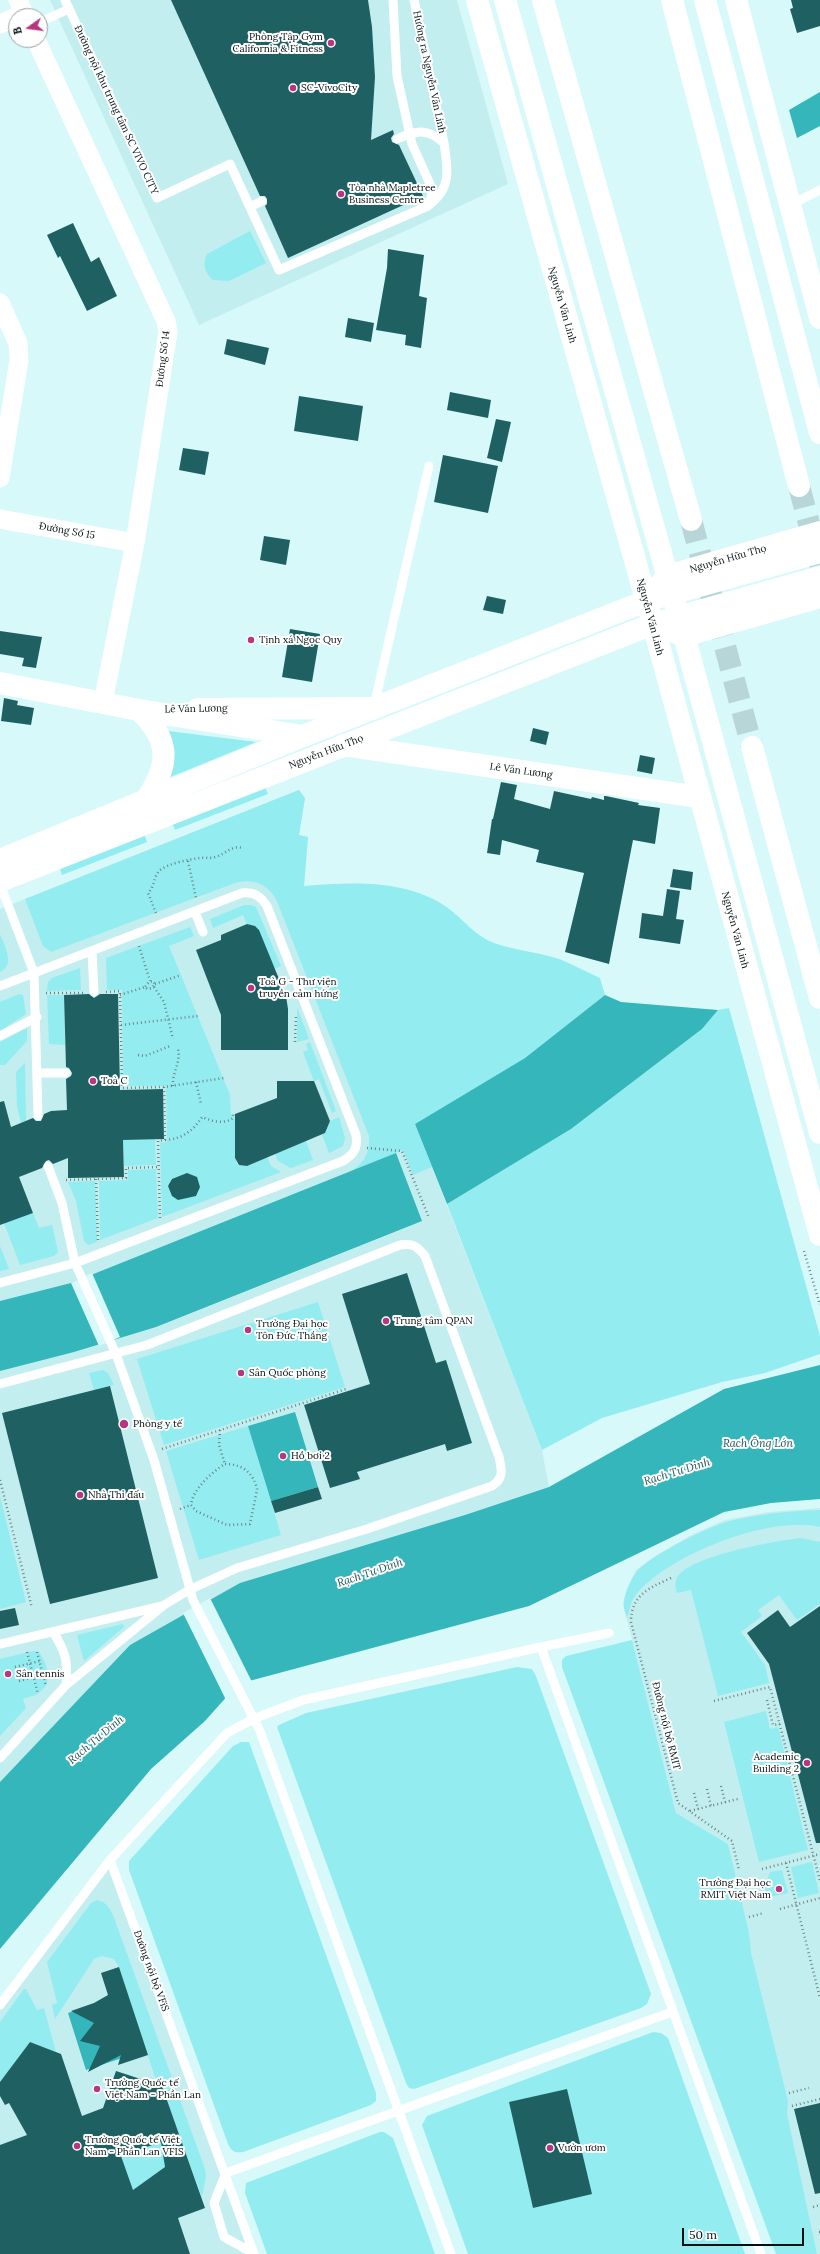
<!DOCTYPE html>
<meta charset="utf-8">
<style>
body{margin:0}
#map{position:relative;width:820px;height:2254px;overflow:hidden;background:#d8f9fa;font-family:Lora,serif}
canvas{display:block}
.north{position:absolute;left:8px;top:8px;width:40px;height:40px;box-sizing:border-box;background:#fff;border:1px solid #9ba0a0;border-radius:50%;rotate:256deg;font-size:11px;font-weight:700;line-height:16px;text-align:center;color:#051111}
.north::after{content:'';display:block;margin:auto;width:14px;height:18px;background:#b73682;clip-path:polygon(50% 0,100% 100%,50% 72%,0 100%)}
.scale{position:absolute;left:682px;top:2228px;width:122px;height:18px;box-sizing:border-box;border:2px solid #051111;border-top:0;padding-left:5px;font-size:12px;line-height:14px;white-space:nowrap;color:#051111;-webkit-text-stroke:3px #fff;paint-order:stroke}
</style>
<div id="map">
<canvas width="820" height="2254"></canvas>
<div class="north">B</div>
<div class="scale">50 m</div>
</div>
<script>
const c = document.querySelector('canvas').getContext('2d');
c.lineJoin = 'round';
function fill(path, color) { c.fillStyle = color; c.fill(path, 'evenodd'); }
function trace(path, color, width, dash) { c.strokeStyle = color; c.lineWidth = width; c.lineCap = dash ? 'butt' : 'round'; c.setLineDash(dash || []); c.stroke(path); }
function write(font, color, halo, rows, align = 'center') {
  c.font = font + ' Lora,serif'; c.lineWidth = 4; c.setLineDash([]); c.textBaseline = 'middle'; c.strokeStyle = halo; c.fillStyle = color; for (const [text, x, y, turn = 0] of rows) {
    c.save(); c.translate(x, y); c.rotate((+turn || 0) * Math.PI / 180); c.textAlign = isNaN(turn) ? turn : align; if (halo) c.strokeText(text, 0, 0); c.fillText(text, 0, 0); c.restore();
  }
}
fill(new Path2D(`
 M50 0H457L508 184 199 325Z
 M299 790 305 798 299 835 308 837 304 886 432 1167 542 1450 549 1487 466 1515 130 1645 0 1782V909Z
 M820 1508V2254H808L728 1844 676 1813 623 1604 627 1588 636 1570 655 1556 691 1535 725 1520 769 1512Z
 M110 1860 254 2254H0V2005Z`), '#c3eeef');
fill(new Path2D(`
 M250 231 266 263 229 281 213 280C205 273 202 264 207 254Z
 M168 731 256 742 168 778Z
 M265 787 268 794 175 830 172 823Z
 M299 790 305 798 299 835 308 837 304 886C351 882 408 879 448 908 464 920 475 936 494 943 514 950 536 952 556 958 571 963 586 972 600 978L605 995 525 1058 415 1124 432 1167 413 1175 403 1150 348 1173C364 1164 370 1154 369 1136L277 901C268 884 254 878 235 883L51 952 43 946 25 899Z
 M144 834 147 842 62 875 59 866Z
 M244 905H251L256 907 281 966 274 969 257 928 247 924 243 915 213 928 210 919Z
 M190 927 194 936 169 946 230 1095 231 1115 235 1114 236 1162 239 1165 247 1166 267 1157 271 1166 281 1172 162 1217 160 1143 167 1142 166 1086H123L122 990H107L106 958Z
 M0 934C4 945 16 965 0 972Z
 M80 968 81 990 47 991 48 982 52 978Z
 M19 994 23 995 26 1014 0 1031V1002Z
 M47 995H64L65 1045 49 1044Z
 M297 1007 309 1039 297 1042Z
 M729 1008 820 1336V1354L765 1373 722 1382 602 1418 542 1450 447 1204 571 1129 702 1029 718 1010Z
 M27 1028V1041L5 1065H0V1042Z
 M310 1042 336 1111 332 1113 319 1079 314 1081 303 1052 308 1050 306 1044Z
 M25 1063 26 1121 21 1123 17 1106 16 1072Z
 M339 1117 345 1138 343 1146 329 1153 322 1135 325 1133 330 1121Z
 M155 1139 156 1165 124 1166 123 1140Z
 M306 1141 313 1160 291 1168 278 1161 275 1154Z
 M156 1169 158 1218 100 1240 99 1181 128 1180V1170Z
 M95 1181 97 1242 88 1245 84 1241 76 1201 68 1182Z
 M33 1213 39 1228 52 1225 58 1252 54 1256 20 1265 4 1223Z
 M0 1246 9 1269 0 1271Z
 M318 1302 345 1387 164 1445 137 1359Z
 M103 1370 108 1373 114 1385 94 1390 89 1373Z
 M248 1426 281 1535 199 1560 166 1451Z
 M0 1496 26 1602 0 1609Z
 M820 1510V1527C770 1515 667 1555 635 1596 629 1604 630 1611 627 1618 626 1614 623 1608 624 1603 624 1594 632 1577 638 1570 654 1554 704 1529 726 1522 756 1514 789 1511 820 1510Z
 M800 1538 820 1542V1604L797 1620 779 1595 758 1610 762 1616 741 1632 765 1665 769 1683 718 1696 691 1590 677 1593C676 1588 674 1583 677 1578 688 1556 775 1541 800 1538Z
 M123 1624 124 1627 84 1661 77 1635Z
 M632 1640 676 1813 728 1844 749 1933 751 1953 788 2101 787 2114 817 2254H776L562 1667V1660L566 1656Z
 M33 1651 39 1652C46 1662 50 1674 46 1686L38 1694 23 1699 26 1708 0 1736V1659Z
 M517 1667 532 1669 536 1676 651 1994 647 2004 641 2008 414 2089 409 2088 406 2083 277 1727 279 1725 306 1713Z
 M766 1711 770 1729 778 1727 808 1850 759 1862 724 1722Z
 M241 1742H249L376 2093V2101L371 2105 243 2152C235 2153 232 2152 228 2144L129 1870V1861L233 1746Z
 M812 1862 819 1893 798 1898 791 1867Z
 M782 1870 788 1893 766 1898 765 1886 770 1872Z
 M97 1900C106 1902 109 1907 113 1915L205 2169 206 2176 202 2197 184 2148 164 2163 165 2167 133 2190 121 2156 179 2135 162 2086 155 2077 119 1967 114 1959 102 1956 94 1959 55 2019 52 2005 57 2003 47 1962 91 1903Z
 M24 1989H26L37 2010 44 2008 56 2052 30 2042 0 2082V2022Z
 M653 2032 661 2033 668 2038 745 2254H468L422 2125 427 2116Z
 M380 2132H384L393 2138 435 2254H267L245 2193 246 2183Z`), '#92ecf0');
fill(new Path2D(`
 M820 92V126L797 138 789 110Z
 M605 995 621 1002 718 1010 702 1029 571 1129 447 1204 415 1124 525 1058Z
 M396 1153 422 1221 156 1327 74 1352 0 1371V1301L71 1283Z
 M820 1365V1499L771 1503 724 1512 529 1606 238 1684 205 1721 151 1769 0 1949V1782L130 1645 240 1583 465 1515 549 1487 724 1389Z
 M295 1412 318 1487 271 1501 248 1426Z
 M109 1999 128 2056 86 2070 68 2013Z`), '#34b6ba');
fill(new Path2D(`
 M92 1273 120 1337 99 1346 71 1283Z
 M210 1598 252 1682 239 1685 226 1700 183 1613Z`), '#d8f9fa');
fill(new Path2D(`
 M171 0H368L372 27 375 77 371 140 393 130 394 134 391 138 392 142 399 145 423 196 288 258 265 206 267 204V199L265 196H260Z
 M791 0H820V26L797 33 790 9 793 8Z
 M73 223 91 262 99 257 117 296 87 311 60 256 58 258 47 235Z
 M388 249 424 255 419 296 427 298 421 348 405 345 406 335 376 330 387 268Z
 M348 318 374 323 371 342 345 337Z
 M227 339 269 348 265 365 224 354Z
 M450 392 491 400 488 418 447 410Z
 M299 396 363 406 358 441 294 431Z
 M496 419 511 422 502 462 487 458Z
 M183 448 209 452 205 475 179 470Z
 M443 455 498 466 488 513 434 502Z
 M264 536 290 540 286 565 260 560Z
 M487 596 506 600 503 614 483 610Z
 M290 629 320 634 312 682 282 677Z
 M0 631 42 637 36 668 22 666 24 658 0 654Z
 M4 698 18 701 17 705 34 708 31 725 1 721Z
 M533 728 549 732 546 745 530 741Z
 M640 755 655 758 652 774 637 771Z
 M501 782 517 785 514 799 550 809 554 791 591 799 592 797 604 800V796H606L639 803 638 805 660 808 655 844 633 840 609 964 565 952 584 873 536 862 539 850 502 840 500 855 487 853 492 819H493Z
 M673 869 693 872 691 890 670 887Z
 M667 889 680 891 676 919 684 920 680 944 639 938 642 913 663 916Z
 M247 924 255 926 259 930 286 996 288 1009V1050H221V1015L196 950 221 940V935Z
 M89 994 94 998 100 994H118L120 1090 163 1089 164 1139 123 1140 124 1177 68 1178V1158L53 1164 49 1160 46 1161 42 1168 19 1177 33 1213 0 1225V1102L4 1101 11 1127 33 1118 36 1121H41L44 1114 51 1111 67 1110 66 1079 71 1076 72 1073 69 1068 66 1067 64 995Z
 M277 1081H314L330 1121 325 1133 247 1166 239 1165 235 1158V1114L277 1098Z
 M187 1173 197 1177 200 1187 196 1196 178 1200 172 1196 168 1186 172 1179Z
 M407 1273 436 1363 446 1360 472 1443 447 1451 445 1444 357 1472 360 1479 330 1488 304 1405 370 1384 342 1294Z
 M110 1386 158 1578 50 1604 2 1413Z
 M318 1487 322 1499 275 1513 271 1501Z
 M820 1606V1843H816L769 1664 747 1633 778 1610 790 1627Z
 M15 1608 19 1625 0 1629V1611Z
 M119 1967 148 2055 118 2065 121 2055 88 2072 100 2046 80 2041 94 2023 71 2011 94 2003 108 1995 101 1973Z
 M30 2042 61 2054 82 2116 103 2108 116 2071 162 2086 205 2208 178 2218 190 2254H0V2145L27 2135 9 2103 5 2105 0 2096V2082ZM161 2142 165 2167 133 2190 121 2156Z
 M567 2089 592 2194 533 2208 509 2102Z
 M820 2103V2193L815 2194 794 2109Z`), '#1f6163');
trace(new Path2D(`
 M799 486 820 565
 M691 520 752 747`), '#b8d6d7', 22, [22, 11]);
trace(new Path2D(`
 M188 861 196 898
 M156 913 148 893C155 886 153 878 159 871 166 864 190 859 200 858 205 857 210 859 215 857 227 854 230 845 244 848
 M139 946 150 981
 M155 984 181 975
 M154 987 164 1002 173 1039
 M106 992 120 991 122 1088 164 1087 224 1078
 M46 993H83
 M120 995 145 987 147 989 152 988 155 984 153 981 149 982 145 987
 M121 1025 198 1016
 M295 1042 296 1016
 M138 1055 145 1056 170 1046
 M196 1082 201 1104
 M173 1086C172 1072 181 1063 178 1049
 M165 1140C182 1139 193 1131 202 1117 212 1121 223 1125 233 1118V1114
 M367 1148 402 1151 429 1218
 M96 1179 98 1241
 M66 1180 126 1178V1168L158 1167
 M160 1218 158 1141 165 1140 164 1087
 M804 1251 820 1305
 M220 1430 219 1445 225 1464
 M162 1449 346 1389
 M225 1464C242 1464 253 1472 257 1489 257 1491 251 1519 250 1524L227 1525 196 1511 191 1505C192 1490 213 1471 225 1464Z
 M0 1480 32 1608
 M180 1509 191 1505
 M671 1578C649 1588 631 1595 631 1622L678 1803 732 1841 739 1870
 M27 1652 38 1694
 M37 1652 46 1686
 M15 1667 40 1661
 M19 1681 43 1675
 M767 1700 773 1725 780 1724
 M714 1701 770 1687 820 1881
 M721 1786 725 1802
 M707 1789 711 1806
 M694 1793 698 1809
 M690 1811 738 1799
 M786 1863 820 1998
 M762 1869 820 1854
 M780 1909 820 1898
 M749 1917 764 1913
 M789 2093 809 2088
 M792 2106 820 2099
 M813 2207 820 2205
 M819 2232H820`), '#6e8585', 2.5, [1, 3]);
trace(new Path2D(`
 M65 0 157 198 230 164 279 270 428 206C452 188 448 170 444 143 427 128 417 130 397 139
 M393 0 397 76 412 144 430 184 432 194 428 206
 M414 0 444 143
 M40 22 69 9
 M790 205 820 190
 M250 207 262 201
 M374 706 429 466
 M0 884 34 973 38 1116
 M195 912 203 932
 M92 951 94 992
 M0 986 242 893C255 892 260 896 267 906L356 1135C358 1149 354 1154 343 1161L75 1263 0 1283
 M0 1036 37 1017
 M38 1073H66
 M48 1166 62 1203 75 1263 116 1354 154 1460 193 1600 260 1731 451 2254
 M0 1384 147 1345 400 1245C413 1243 417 1246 425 1256L499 1457C502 1470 504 1478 492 1486L367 1529 237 1568 189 1590 164 1605 66 1685 0 1758
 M53 1632C66 1652 68 1661 66 1685
 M0 1644 162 1606
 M541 1647 609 1633
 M110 1860 254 2254
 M0 2005 110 1860 227 1733 253 1719 303 1700 541 1647 761 2254
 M253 2253 224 2237 214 2203 226 2173 672 2012`), '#fff', 9);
trace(new Path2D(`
 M18 0 25 16
 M0 24 16 17
 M36 40 166 321 168 332 135 543 103 702
 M0 303 18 343 19 360 0 478
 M0 519 135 543`), '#fff', 19);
trace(new Path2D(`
 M0 683 139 710 303 736
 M198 709 374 708
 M139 710C171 740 170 765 146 800
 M343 745 699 797`), '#fff', 22);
trace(new Path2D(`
 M477 0 653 624 820 1235
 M736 0 820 318
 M656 590 667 576 820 532
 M667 629 684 636 820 597
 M0 860 303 736 646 601 820 552
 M0 881 653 624 820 577`), '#fff', 22);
trace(new Path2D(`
 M505 0 679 617 820 1133
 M543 0 691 520
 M672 0 799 486
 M705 0 820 433
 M752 747 820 998`), '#fff', 22);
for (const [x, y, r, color] of [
 [331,43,4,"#b73682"],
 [293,88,4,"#b73682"],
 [341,194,4,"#b73682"],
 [251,640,4,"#b73682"],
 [251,988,4,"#b73682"],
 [93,1081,4,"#b73682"],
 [386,1321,4,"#b73682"],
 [248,1330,4,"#b73682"],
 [241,1373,4,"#b73682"],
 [124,1424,5,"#b73682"],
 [283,1456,4,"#b73682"],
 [80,1495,4,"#b73682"],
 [8,1674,4,"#b73682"],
 [807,1763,4,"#b73682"],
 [779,1889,4,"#b73682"],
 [97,2089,4,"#b73682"],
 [77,2146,4,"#b73682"],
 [550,2148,4,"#b73682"]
]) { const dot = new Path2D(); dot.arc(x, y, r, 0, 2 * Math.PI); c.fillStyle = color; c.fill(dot); trace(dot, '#fff', 1.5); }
write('10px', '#051111', '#fff', [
 ["Phòng Tập Gym",323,37,"right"],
 ["California & Fitness",323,49,"right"],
 ["SC-VivoCity",301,88],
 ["Tòa nhà Mapletree",349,188],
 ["Business Centre",349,200],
 ["Tịnh xá Ngọc Quy",259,640],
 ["Toà G - Thư viện",259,982],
 ["truyền cảm hứng",259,994],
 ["Toà C",101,1081],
 ["Trung tâm QPAN",394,1321],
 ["Trường Đại học",256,1324],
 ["Tôn Đức Thắng",256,1336],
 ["Sân Quốc phòng",249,1373],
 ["Phòng y tế",133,1424],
 ["Hồ bơi 2",291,1456],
 ["Nhà Thi đấu",88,1495],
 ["Sân tennis",16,1674],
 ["Academic",799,1757,"right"],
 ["Building 2",799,1769,"right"],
 ["Trường Đại học",771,1883,"right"],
 ["RMIT Việt Nam",771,1895,"right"],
 ["Trường Quốc tế",105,2083],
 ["Việt Nam - Phần Lan",105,2095],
 ["Trường Quốc tế Việt",85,2140],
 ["Nam - Phần Lan VFIS",85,2152],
 ["Vườn ươm",558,2148]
], 'left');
write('10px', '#051111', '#fff', [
 ["Hướng ra Nguyễn Văn Linh",429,72,78],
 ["Đường nội khu trung tâm SC VIVO CITY",116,110,65],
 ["Nguyễn Văn Linh",562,305,74],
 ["Đường Số 14",163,359,-83],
 ["Đường Số 15",67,531,10],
 ["Nguyễn Hữu Thọ",728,559,-16],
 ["Nguyễn Văn Linh",650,617,75],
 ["Lê Văn Lương",196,709,-1],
 ["Nguyễn Hữu Thọ",326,752,-21],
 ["Lê Văn Lương",521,771,8],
 ["Nguyễn Văn Linh",735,930,75],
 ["Đường nội bộ RMIT",666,1726,76],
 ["Đường nội bộ VFiS",151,1971,70]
]);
write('italic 11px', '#215557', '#fff', [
 ["Rạch Ông Lớn",758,1444],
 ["Rạch Tư Dinh",677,1472,-17],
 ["Rạch Tư Dinh",370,1573,-19],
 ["Rạch Tư Dinh",96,1740,-40]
]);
</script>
